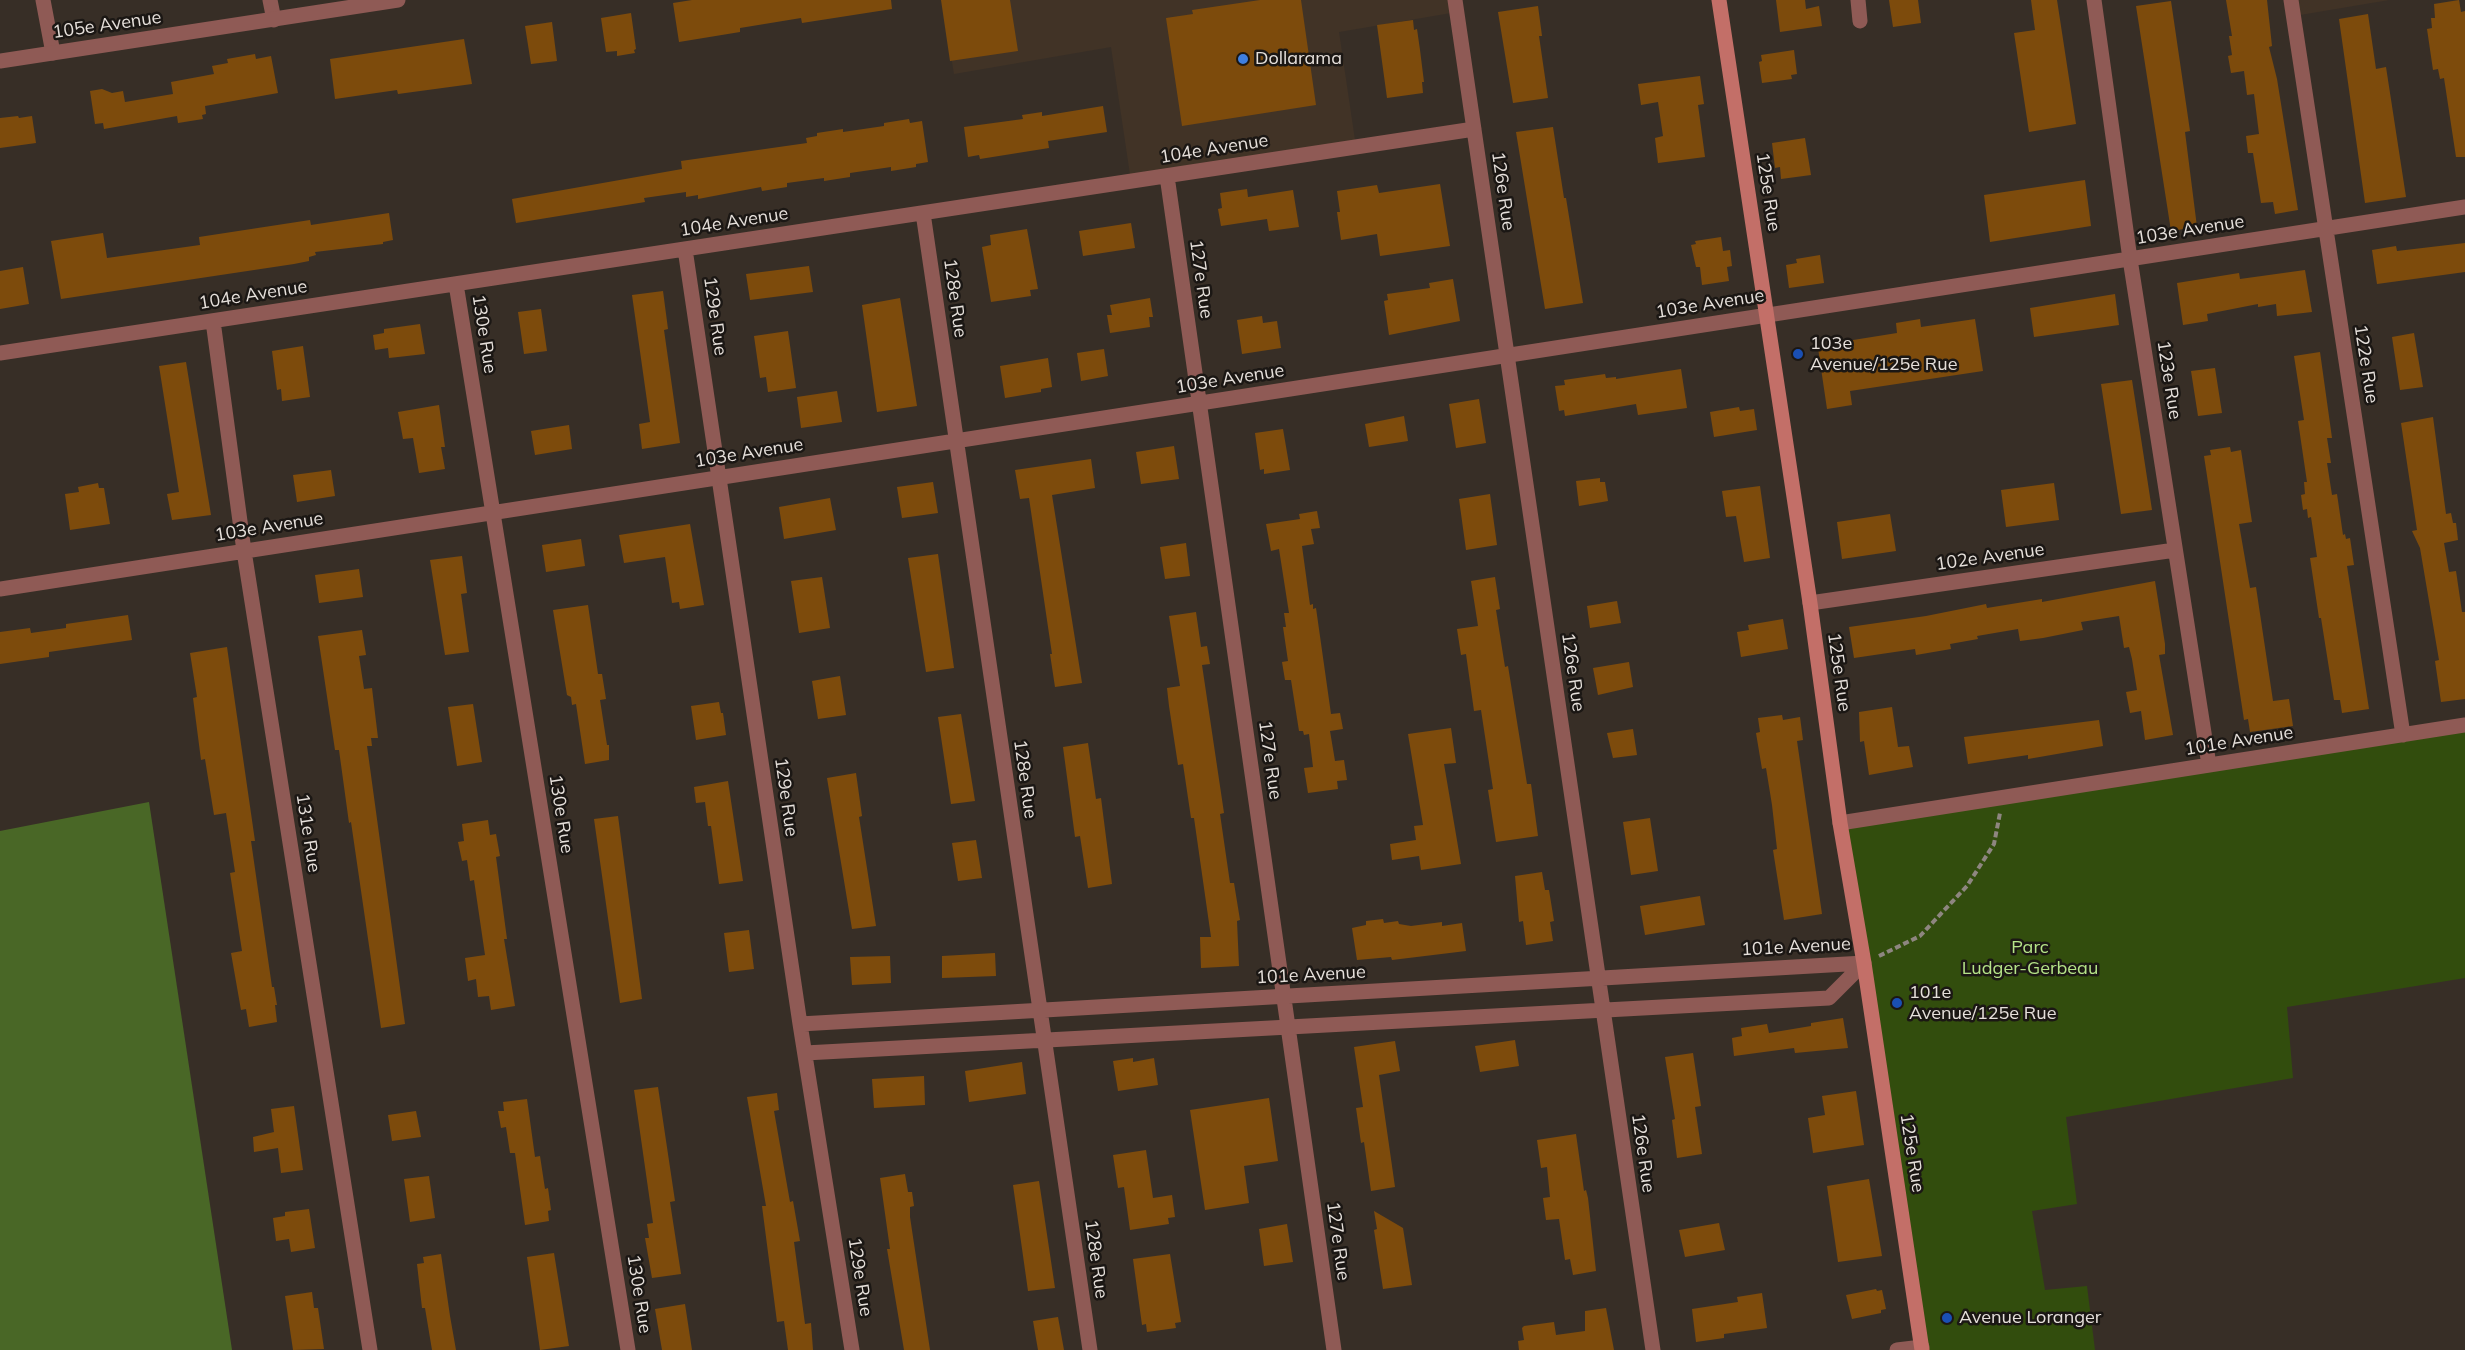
<!DOCTYPE html>
<style>
body{margin:0}
canvas{display:block;background:#372e26}
</style>
<canvas width="2465" height="1350"></canvas>
<script>
const c = document.querySelector('canvas').getContext('2d');
c.lineJoin = 'round';
function fill(path, color) { c.fillStyle = color; c.fill(path, 'evenodd'); }
function trace(path, color, width, dash) { c.strokeStyle = color; c.lineWidth = width; c.lineCap = dash ? 'butt' : 'round'; c.setLineDash(dash || []); c.stroke(path); }
function write(font, color, halo, rows, align = 'center') {
  c.font = font + ' Mulish,sans-serif'; c.lineWidth = 5; c.setLineDash([]); c.textBaseline = 'middle'; c.strokeStyle = halo; c.fillStyle = color; for (const [text, x, y, turn = 0] of rows) {
    c.save(); c.translate(x, y); c.rotate((+turn || 0) * Math.PI / 180); c.textAlign = isNaN(turn) ? turn : align; if (halo) c.strokeText(text, 0, 0); c.fillText(text, 0, 0); c.restore();
  }
}
fill(new Path2D(`
 M942 0H1455L1457 12 1339 32 1356 147 1131 181 1111 47 954 74Z
 M2291 0H2389L2294 16Z`), '#413326');
fill(new Path2D(`
 M2465 725V978L2287 1007 2293 1078 2066 1117 2077 1204 2032 1211 2045 1290 2087 1286 2095 1350H1922L1841 823Z`), '#324d0d');
fill(new Path2D(`
 M149 802 232 1350H0V831Z`), '#496726');
fill(new Path2D(`
 M692 0H891L892 9 802 23 801 18 740 28V32L679 42 673 3Z
 M941 0H1010L1018 51 950 61Z
 M1260 0H1301L1316 105 1182 126 1166 18 1193 14 1192 10Z
 M1776 0H1805L1806 9 1819 6 1822 26 1780 32Z
 M1889 0H1918L1921 23 1893 27Z
 M2031 0H2057L2076 124 2029 132 2014 33 2035 30Z
 M2226 0H2267L2272 46 2269 47 2277 79 2298 210 2275 214 2273 202 2261 203 2253 153H2248L2246 136 2259 134 2254 94 2247 95 2244 71 2231 73 2228 56 2232 55 2229 36H2232Z
 M2459 0 2461 12 2465 11V157H2456L2444 78 2440 79 2438 69 2433 70 2427 29 2432 28 2431 18H2435L2434 4Z
 M2171 1 2190 131 2185 132 2197 227 2171 231 2136 6Z
 M1538 6 1542 36H1539L1548 98 1513 103 1498 12Z
 M631 13 636 49 634 50 635 53 617 56V51L606 52 601 18Z
 M2368 14 2376 69 2386 67 2406 197 2365 203 2339 19Z
 M1413 20 1414 30 1417 29 1420 50 1424 82H1422L1423 93 1387 98 1377 25Z
 M552 22 557 61 531 64 525 26Z
 M464 39 472 84 398 94 397 90 335 99 330 59Z
 M1794 50 1797 74 1791 75 1792 79 1762 83 1759 62 1762 61 1761 55Z
 M255 54 256 59 271 56 278 93 205 106 206 114 202 115 203 119 178 123 177 116 104 129 103 123 95 124 90 91 102 89 112 93 123 91 125 102 173 94 171 82 214 74 212 66 228 63 227 59Z
 M1700 76 1704 104 1698 105 1705 157 1658 163 1655 138 1663 136 1658 102 1641 105 1638 84Z
 M1103 106 1107 132 1048 141 1049 148 980 159 979 155 968 157 964 127 1023 119 1022 115 1042 112V116Z
 M18 116 19 118 32 116 36 143 0 148V118Z
 M909 119 910 123 922 121 928 162 916 164V167L891 171V167L850 173V177L824 181V178L787 183V187L762 191 761 187 698 199V195L686 197V192L644 198 645 202 516 223 512 199 682 169 681 161 807 143 806 138 817 136V133L843 129V132L884 126V123Z
 M1553 127 1564 198H1566L1583 303 1545 309 1516 132Z
 M1805 138 1811 175 1781 179 1780 167 1775 168 1772 143Z
 M2085 180 2091 226 1990 242 1984 195Z
 M1440 184 1450 246 1380 256 1377 234 1341 240 1337 212H1340L1337 191 1377 185 1379 193Z
 M1247 189 1248 197 1293 190 1299 227 1269 231 1267 219 1221 226 1218 209 1222 208 1220 193Z
 M389 213 393 240 383 242V244L315 252 316 255 309 257V261L294 264 61 299 51 241 103 233 107 258 200 245 199 237 310 220 311 225Z
 M1131 223 1135 248 1083 256 1079 231Z
 M1027 229 1038 289 1030 290 1031 296 991 302 982 247 991 245 990 235Z
 M1721 237 1723 251 1730 250 1732 266 1727 267 1729 281 1702 285 1700 267H1696L1691 245 1696 244 1695 241Z
 M2465 243V272L2377 284 2372 250 2396 246 2397 251Z
 M1820 255 1824 283 1789 288 1786 265 1797 263 1796 259Z
 M809 266 813 292 750 300 746 274Z
 M23 267 29 304 0 309V271Z
 M2305 270 2312 312 2277 316 2276 304 2258 307V304L2207 314 2208 321 2183 325 2177 283 2239 273 2240 279Z
 M1453 279 1460 321 1389 335 1384 301 1388 300 1387 294 1430 288 1429 283Z
 M663 291 668 329 664 330 680 443 642 449 639 424 650 422 632 295Z
 M2115 294 2119 325 2034 337 2030 308Z
 M900 298 917 406 877 412 862 305Z
 M1150 298 1153 317H1149L1150 327 1110 333 1107 315H1112L1110 305Z
 M541 309 547 351 524 354 518 312Z
 M1262 316 1263 323 1277 321 1281 348 1242 354 1237 320Z
 M1920 319 1921 327 1975 319 1983 371 1850 391 1852 405 1827 409 1818 348 1847 344V341L1897 333 1896 323Z
 M420 324 425 354 389 358 388 348 375 350 373 335 384 333V329Z
 M788 331 796 388 768 392 766 377 760 378 754 336Z
 M2414 333 2423 387 2400 390 2392 337Z
 M303 346 310 397 282 401 281 389 277 390 272 351Z
 M1104 349 1108 376 1081 381 1077 353Z
 M2320 352 2332 438H2327L2331 463H2327L2332 495 2337 494 2343 535 2345 534 2346 539 2350 538 2354 565 2347 566 2369 709 2342 713 2340 700H2334L2321 618H2319L2310 558 2317 557 2311 517 2308 518 2307 509 2303 510 2301 495 2305 494 2304 482H2307L2298 421 2304 420 2294 356Z
 M1048 358 1052 387 1041 389V392L1005 398 1000 366Z
 M186 362 211 515 172 520 167 494 179 492 159 366Z
 M2215 368 2222 413 2198 416 2191 371Z
 M1681 369 1687 408 1638 415 1636 404 1565 416 1564 410 1559 411 1555 386 1565 385 1564 380 1605 374 1606 378 1616 377V379Z
 M2132 380 2152 510 2121 514 2101 384Z
 M837 391 842 422 801 428 797 397Z
 M1479 399 1486 443 1456 448 1449 404Z
 M439 405 445 447H441L445 469 419 473 413 438 403 439 398 412Z
 M1739 407 1740 411 1754 409 1757 430 1714 437 1710 412Z
 M1404 416 1408 441 1369 447 1365 424Z
 M2433 417 2446 514 2451 513 2453 523H2456L2458 540 2444 543 2449 572 2456 571 2462 612H2465V699L2441 702 2435 661 2439 660 2420 548 2412 531 2417 530 2401 423Z
 M569 425 572 449 535 455 531 431Z
 M1283 429 1290 470 1264 474V469L1260 470 1255 433Z
 M1174 446 1179 479 1141 484 1136 452Z
 M2230 447 2231 452 2241 450 2252 522 2239 524 2250 588 2256 587 2273 701 2289 699 2293 726 2250 732 2248 719 2244 720 2204 456 2211 455 2210 450Z
 M1091 459 1095 488 1052 495 1082 683 1055 687 1050 654H1052L1029 498 1020 499 1015 470Z
 M331 470 335 496 297 502 293 475Z
 M1600 478V482H1605L1608 501 1579 506 1576 481Z
 M933 482 938 513 902 518 897 487Z
 M98 483 99 488H104L110 524 70 530 65 494 79 492 78 487Z
 M2054 483 2059 520 2006 527 2001 490Z
 M1760 486 1770 558 1744 562 1736 516 1726 517 1722 491Z
 M1490 494 1497 545 1466 550 1459 499Z
 M830 498 836 530 784 539 779 507Z
 M1317 511 1320 528 1311 529 1314 544 1302 546 1310 605 1313 604V609L1316 608 1331 714 1340 713 1343 729 1330 731 1335 761 1344 760 1347 780 1337 781 1338 789 1308 793 1304 768 1313 767 1309 734 1304 735 1303 731H1299L1291 680H1285L1282 662 1288 661 1283 627H1286L1284 613H1289L1279 549 1271 551 1266 524 1300 519 1299 514Z
 M1890 514 1896 551 1842 559 1837 522Z
 M690 524 704 605 680 609 679 602 672 603 665 557 624 563 619 535Z
 M581 539 585 566 546 572 542 545Z
 M1186 543 1190 576 1165 579 1160 547Z
 M938 554 954 668 926 672 908 558Z
 M462 556 467 593 461 594 469 652 445 655 430 560Z
 M359 569 363 597 319 603 315 575Z
 M822 577 830 628 799 633 791 581Z
 M1495 577 1500 609 1496 610 1505 667 1508 666 1527 784H1531L1538 836 1496 842 1488 790 1493 789 1481 710 1474 711 1466 654 1461 655 1457 629 1478 626 1471 581Z
 M2155 581 2165 644V654L2159 655 2173 735 2145 740 2141 711 2130 713 2126 692 2137 690 2132 659 2129 647 2124 648 2119 616 2081 622 2083 630 2043 638 2020 641 2018 629 1977 636 1978 639 1950 644 1951 649 1916 655 1915 649 1854 658 1849 627 1926 616 1986 604 1987 608 2042 599V602Z
 M1617 601 1621 623 1590 628 1587 606Z
 M588 605 598 674H602L606 699 600 700 607 745H609V760L585 764 576 704 572 705 571 697 567 695 553 610Z
 M1196 612 1201 647 1207 646 1210 664 1202 665 1224 813 1220 814 1230 883H1234L1240 920 1237 921 1239 966 1201 968 1200 937H1211L1194 818H1191L1183 764 1178 765 1169 706 1167 688 1180 686 1169 616Z
 M128 615 132 640 49 652V657L0 664V632L30 628 31 633 66 628V624Z
 M1783 619 1788 649 1741 657 1737 632 1749 630 1748 625Z
 M362 630 366 655 359 656 364 689 372 688 378 738H371L372 746H367L405 1024 381 1028 351 822 349 823 339 750H335L318 636Z
 M227 647 255 841H251L272 987H274L277 1005H275L277 1022 249 1027 246 1009 241 1010 231 953 242 951 230 873 235 872 226 813 214 815 205 759 201 760 193 698 197 697 190 653Z
 M1629 662 1633 687 1598 695 1593 668Z
 M840 676 846 715 818 719 812 681Z
 M719 702 721 713H723L726 735 696 740 691 706Z
 M473 704 482 762 457 766 448 707Z
 M1892 707 1898 747 1909 746 1913 767 1869 775 1864 741 1860 742 1859 712Z
 M961 714 975 801 951 804 938 717Z
 M1782 715 1783 720 1800 717 1803 740 1797 741 1822 914 1784 920 1773 850 1777 849 1772 805 1766 768 1762 769 1756 733 1760 732 1758 718Z
 M2099 720 2103 746 2028 759V755L1968 764 1964 737Z
 M1451 728 1456 763 1444 764 1461 864 1421 870 1419 856 1392 860 1390 844 1416 840 1414 826 1423 825 1408 734Z
 M1633 729 1637 755 1613 758 1607 733Z
 M1088 743 1096 799 1101 798 1112 884 1088 888 1080 836 1075 837 1063 747Z
 M856 773 862 816 859 817 876 926 852 929 827 778Z
 M728 781 743 881 719 884 711 826H708L705 802 696 803 694 787Z
 M618 816 642 999 620 1003 594 819Z
 M1650 818 1658 871 1631 875 1623 822Z
 M488 820 490 835 496 834 500 856 496 857 507 939H504L515 1006 491 1010 489 996 478 997 476 979 468 981 465 958 485 955 474 880 470 881 467 860 462 861 458 842 464 841 462 824Z
 M976 840 982 878 958 881 952 843Z
 M1542 872 1545 890H1549L1554 921 1550 922 1553 941 1526 945 1523 921 1519 922 1515 876Z
 M1700 896 1705 925 1645 935 1640 906Z
 M1383 919 1384 923 1398 921 1399 924 1411 926 1442 922V926L1462 923 1466 951 1392 960 1391 957 1357 960 1352 928 1366 925V921Z
 M749 930 754 969 729 972 724 933Z
 M995 953 996 976 942 978V956Z
 M890 956 891 983 852 985 850 957Z
 M1843 1018 1848 1048 1795 1053 1794 1048 1734 1056 1732 1038 1742 1036 1741 1028 1767 1024 1769 1033 1811 1026V1023Z
 M1515 1040 1519 1066 1480 1072 1475 1046Z
 M1395 1041 1400 1071 1379 1075 1395 1187 1371 1191 1364 1142 1361 1143 1356 1108 1363 1107 1354 1047Z
 M1693 1053 1701 1106 1695 1107 1702 1154 1677 1158 1672 1120 1675 1119 1665 1057Z
 M1133 1058V1062L1154 1058 1158 1085 1118 1091 1113 1061Z
 M1022 1062 1026 1094 969 1102 965 1071Z
 M924 1076 925 1105 874 1108 872 1079Z
 M658 1087 675 1201 670 1202 681 1274 652 1278 645 1238H649L647 1224 653 1223 634 1090Z
 M1856 1091 1864 1145 1813 1153 1808 1118 1825 1115 1822 1096Z
 M777 1093 779 1110 774 1111 790 1202 793 1201 800 1241 794 1242 805 1324 811 1323 813 1350H788L784 1321 777 1322 762 1206H766L747 1097Z
 M1269 1098 1278 1161 1244 1166 1249 1203 1205 1210 1190 1110Z
 M527 1099 535 1157 540 1156 545 1189 548 1188 551 1210 548 1211 549 1221 525 1225 515 1153H510L506 1127 501 1128 498 1111H504L503 1102Z
 M294 1106 303 1170 281 1173 278 1148 254 1152 253 1137 274 1132 271 1109Z
 M416 1111 421 1137 392 1141 388 1115Z
 M1576 1134 1584 1191 1586 1190 1588 1198 1596 1271 1573 1275 1570 1259 1565 1260 1559 1219 1546 1220 1543 1198 1550 1197 1547 1167 1541 1168 1537 1140Z
 M1146 1150 1153 1198 1172 1195 1175 1217 1168 1218 1169 1224 1130 1230 1124 1187 1118 1188 1113 1155Z
 M905 1174 908 1192H912L914 1206 910 1207V1217L930 1350H904L887 1249H890L880 1178Z
 M429 1176 435 1218 410 1222 404 1179Z
 M1869 1179 1882 1256 1838 1262 1827 1186Z
 M1039 1181 1055 1288 1028 1291 1013 1185Z
 M309 1209 315 1248 291 1252 289 1239 276 1241 273 1218 285 1216V1212Z
 M1374 1211 1403 1228 1412 1285 1383 1289 1374 1230 1377 1229Z
 M1719 1223 1725 1250 1685 1257 1679 1230Z
 M1287 1224 1293 1262 1264 1266 1259 1229Z
 M554 1253 569 1346 540 1350 527 1257Z
 M441 1254 450 1316 456 1350H432L425 1308H422L417 1264 424 1263 423 1257Z
 M1170 1254 1181 1322 1175 1323 1176 1328 1147 1332 1146 1324 1142 1325 1133 1259Z
 M1876 1289 1877 1291 1882 1290 1886 1309 1881 1310V1313L1852 1319 1846 1295Z
 M312 1292 314 1308H318L324 1349 293 1350 285 1296Z
 M1762 1293 1767 1328 1724 1334V1338L1696 1342 1692 1309 1738 1302 1737 1297Z
 M685 1304 692 1350H662L655 1309Z
 M1606 1308 1614 1350H1519L1518 1341 1524 1340 1522 1328 1524 1326 1554 1322 1556 1335 1585 1331V1311Z
 M1058 1317 1064 1350H1038L1033 1321Z`), '#7d4b0c');
trace(new Path2D(`
 M1879 956 1920 936 1967 886 1994 844 2000 813`), '#8e8680', 4, [6, 3]);
trace(new Path2D(`
 M43 0 53 53
 M270 0 274 20
 M1455 0 1653 1350
 M1858 0 1860 21
 M2094 0 2130 259 2209 765
 M2291 0 2403 735
 M1167 176 1334 1350
 M923 213 1090 1350
 M685 249 800 1024 852 1350
 M456 284 628 1350
 M213 321 244 551 370 1350
 M0 353 1474 129
 M0 589 2465 207
 M1810 603 2175 550
 M1840 823 2465 725
 M800 1024 1864 963
 M805 1053 1829 998 1864 963
 M1897 1350 1922 1347`), '#8f5a55', 15);
trace(new Path2D(`
 M0 61 398 0`), '#8f5a55', 15);
trace(new Path2D(`
 M1719 0 1810 603 1840 823 1864 963 1922 1350`), '#c36f68', 15);
for (const [x, y, r, color] of [
 [1243,59,6,"#3f7fe0"],
 [1798,354,6,"#1a4fb4"],
 [1897,1003,6,"#1a4fb4"],
 [1947,1318,6,"#1a4fb4"]
]) { const dot = new Path2D(); dot.arc(x, y, r, 0, 2 * Math.PI); c.fillStyle = color; c.fill(dot); trace(dot, '#1b1714', 2); }
write('18px', '#e6e0db', '#1b1714', [
 ["105e Avenue",107,25,-8],
 ["104e Avenue",1214,149,-9],
 ["126e Rue",1503,191,82],
 ["125e Rue",1768,192,81],
 ["104e Avenue",734,222,-9],
 ["103e Avenue",2190,230,-9],
 ["127e Rue",1201,279,82],
 ["104e Avenue",253,295,-9],
 ["128e Rue",955,298,82],
 ["103e Avenue",1710,304,-9],
 ["129e Rue",715,316,82],
 ["130e Rue",484,334,81],
 ["122e Rue",2366,364,81],
 ["103e Avenue",1230,379,-9],
 ["123e Rue",2169,380,81],
 ["103e Avenue",749,453,-9],
 ["103e Avenue",269,527,-9],
 ["102e Avenue",1990,557,-8],
 ["126e Rue",1573,672,82],
 ["125e Rue",1839,672,82],
 ["101e Avenue",2239,741,-9],
 ["127e Rue",1270,760,82],
 ["128e Rue",1025,779,82],
 ["129e Rue",786,797,82],
 ["130e Rue",561,814,81],
 ["131e Rue",308,833,81],
 ["101e Avenue",1796,947,-3],
 ["101e Avenue",1311,975,-3],
 ["126e Rue",1643,1153,82],
 ["125e Rue",1912,1153,81],
 ["127e Rue",1338,1241,82],
 ["128e Rue",1096,1259,82],
 ["129e Rue",860,1277,81],
 ["130e Rue",639,1294,81]
]);
write('18px', '#e6e0db', '#1b1714', [
 ["Dollarama",1255,59],
 ["103e",1810,344],
 ["Avenue/125e Rue",1810,365],
 ["101e",1909,993],
 ["Avenue/125e Rue",1909,1014],
 ["Avenue Loranger",1959,1318]
], 'left');
write('18px', '#b5e388', '#1b1714', [
 ["Parc",2030,948],
 ["Ludger-Gerbeau",2030,969]
]);
</script>
